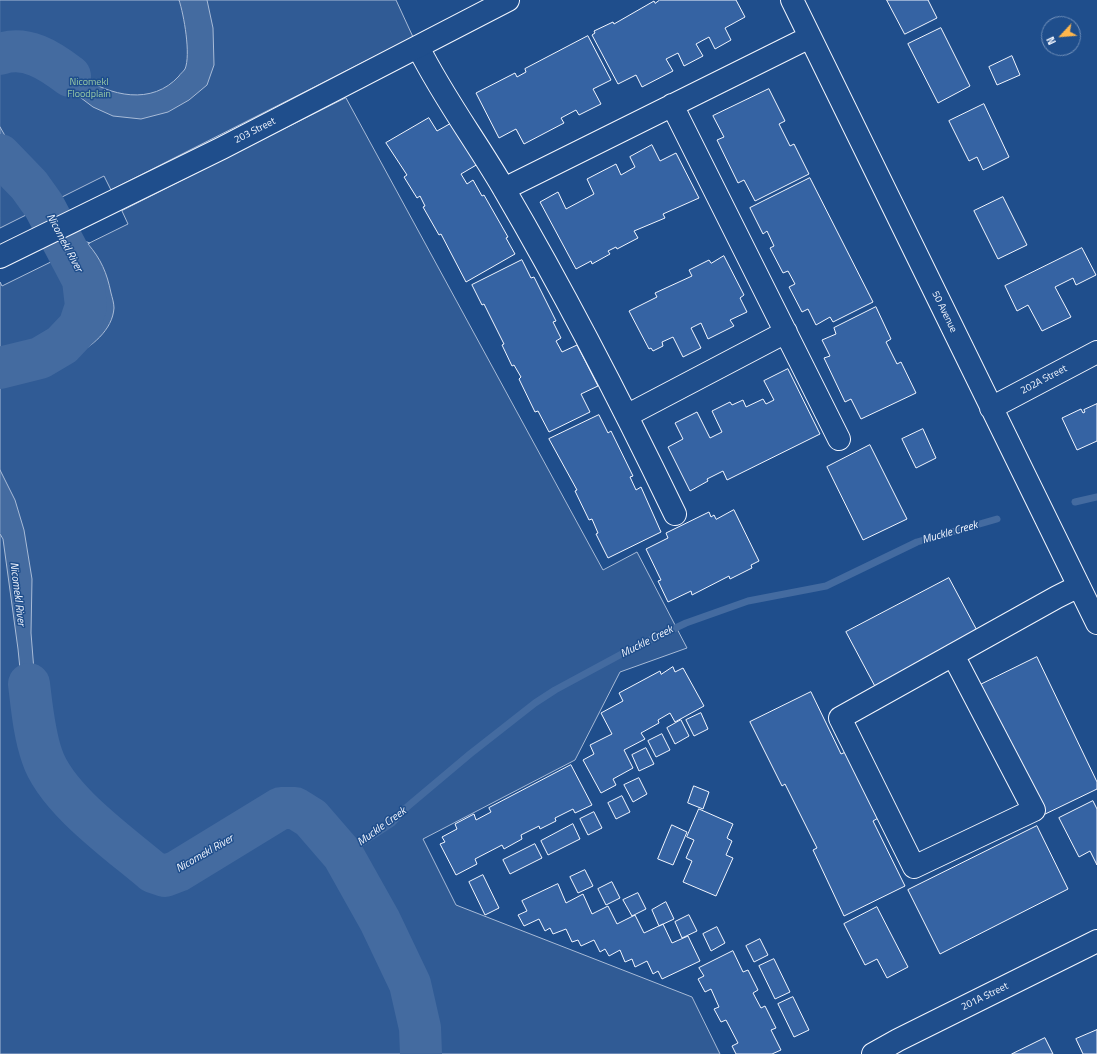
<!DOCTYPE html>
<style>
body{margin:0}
#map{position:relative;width:1097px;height:1054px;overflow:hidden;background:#1f4e8c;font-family:"Titillium Web",sans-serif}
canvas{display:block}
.north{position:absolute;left:1041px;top:16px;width:40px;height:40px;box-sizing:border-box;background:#1f4e8c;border:1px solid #7391ba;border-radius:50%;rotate:244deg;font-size:11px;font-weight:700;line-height:16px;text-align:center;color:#f2f6ff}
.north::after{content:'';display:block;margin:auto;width:14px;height:18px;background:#ffb74d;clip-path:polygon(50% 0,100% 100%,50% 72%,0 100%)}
</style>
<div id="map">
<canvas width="1097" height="1054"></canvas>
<div class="north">N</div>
</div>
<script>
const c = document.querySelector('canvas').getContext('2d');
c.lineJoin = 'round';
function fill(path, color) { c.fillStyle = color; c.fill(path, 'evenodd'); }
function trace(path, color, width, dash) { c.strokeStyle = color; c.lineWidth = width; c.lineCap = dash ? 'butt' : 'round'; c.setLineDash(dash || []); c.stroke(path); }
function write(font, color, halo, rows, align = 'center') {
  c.font = font + ' "Titillium Web",sans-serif'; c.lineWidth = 3; c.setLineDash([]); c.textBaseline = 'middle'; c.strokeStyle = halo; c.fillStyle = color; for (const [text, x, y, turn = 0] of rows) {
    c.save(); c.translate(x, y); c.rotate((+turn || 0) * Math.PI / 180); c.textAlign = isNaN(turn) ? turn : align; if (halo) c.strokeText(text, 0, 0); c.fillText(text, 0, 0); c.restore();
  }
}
const built = new Path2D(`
 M0 0H396L413 37 111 190 104 176 0 228Z
 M346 98 603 570 637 552 687 648 620 672 575 760 423 839 456 905 692 997 720 1054H0V282L2 286 128 224 122 211Z`);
fill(built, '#305b95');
trace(built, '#a8bbd7', 1);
const water = new Path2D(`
 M179 0H207L213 28 214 65 207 85 189 100 168 112 141 119 113 116 93 107 44 70 25 62 12 39C24 42 37 45 47 50 61 56 70 67 81 76 110 96 152 106 179 76 180 74 183 72 185 69 191 55 184 15 179 0Z
 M0 45 11 65 0 69Z
 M0 127C14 155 41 174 57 200L30 213 18 196 0 183Z
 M88 244C101 259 107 273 111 293 112 297 114 303 114 308 111 352 34 374 0 386V355C29 349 61 339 70 307 71 303 73 299 74 295 74 282 66 269 60 258Z
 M0 470 15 500 24 530 32 579 31 633 36 696 42 737 28 749 18 649 3 539 0 534Z`);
fill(water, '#446ba0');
trace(water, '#a8bbd7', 1);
const pier = new Path2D(`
 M11 37 25 62 27 65 24 64 11 40Z
 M59 199 58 201 45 208 31 215 28 214Z
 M87 242 90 243 58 258V256Z`);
fill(pier, '#1f4e8c');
trace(pier, '#a8bbd7', 1);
trace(new Path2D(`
 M1075 502 1097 497
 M343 855 392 823 407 807 470 754 535 703 555 690 629 650 686 623 748 601 826 586 917 542 997 519`), '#446ba0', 7);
trace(new Path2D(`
 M0 54C26 45 49 60 70 76
 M0 155 29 185 44 206 83 280 86 306 79 327 62 345 40 358 0 368
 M29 684C32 708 34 733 42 756 56 799 119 843 153 872L165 876 178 871 281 808H295L311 818 343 855 380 921 410 984 420 1028 421 1054`), '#446ba0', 42);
const building = new Path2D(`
 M660 0H736L745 17 725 28 731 40 715 49 709 37 696 44 703 56 684 66 678 53 666 59 673 71 642 87 636 75 618 84 592 35 595 33 594 31 613 22 614 24 654 1 655 3Z
 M887 0H928L937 18 905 34Z
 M941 28 970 86 938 103 908 44Z
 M588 36 611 80 593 89 601 104 579 115 576 110 561 118 564 123 524 144 516 129 499 138 476 93 515 73 517 77 526 72 525 69Z
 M1012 56 1020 75 997 85 989 67Z
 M769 89 785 121 779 124 790 146 794 144 809 174 755 201 744 180 738 183 717 140 724 137 713 116Z
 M984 104 1009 157 983 170 977 157 969 161 949 121Z
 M429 118 437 131 453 122 478 164 461 174 467 184 473 180 482 196 484 195 508 237 506 238 515 254 466 282 441 234 439 235 423 207 425 206 420 196 417 198 404 177 407 175 386 143Z
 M652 145 660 161 676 153 699 198 663 214 665 218 634 231 638 238 617 249 616 247 608 251 610 254 592 264 591 261 576 269 540 202 558 192 566 209 594 194 587 179 616 164 621 175 635 167 630 157Z
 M810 178 873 302 833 322 830 317 816 325 808 309 802 312 789 287 795 284 788 271 783 273 770 248 774 246 767 231 763 234 750 208Z
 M1003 197 1027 245 998 259 974 211Z
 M1082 248 1096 275 1076 285 1073 278 1055 287 1071 317 1042 331 1028 305 1017 311 1005 286Z
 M724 256 744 295 740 298 747 312 730 320 734 326 708 339 701 323 691 328 701 348 683 357 673 337 662 342 663 346 653 351 651 348 649 349 629 311 657 297 655 293 692 276 689 270 709 260 711 263Z
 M522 260 531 278 534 277 556 321 553 322 561 338 556 341 562 352 577 345 598 386 581 394 590 412 549 432 538 411 535 412 519 379 521 377 514 365 512 366 502 345 504 344 484 304 482 305 472 285Z
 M876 307 891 339 886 342 897 364 901 362 916 393 861 419 851 399 845 402 824 358 830 356 822 340 836 334 834 328Z
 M788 369 820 434 727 480 723 471 707 479 708 481 690 491 668 447 683 439 675 423 697 412 710 438 722 432 712 411 730 402 732 405 743 400 746 407 763 399 766 404 774 400 764 381Z
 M1097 404V441L1077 450 1062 418 1081 409 1083 413 1085 412 1084 410Z
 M599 415 608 433 611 431 633 476 630 477 636 490 641 487 661 532 608 558 596 534 598 533 592 519 589 520 575 491 577 490 549 439Z
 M923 429 936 458 916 468 902 439Z
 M870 445 907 519 863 540 827 467Z
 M734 510 759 561 751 565 752 568 730 579 729 576 692 595 691 591 668 602 658 581 661 580 646 549 668 538 666 533 709 512 711 517 714 515 716 519Z
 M949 578 981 638 878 692 846 632Z
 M1037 657 1097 782V789L1039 817 976 687Z
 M673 667 675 672 683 668 704 706 675 722 670 713 658 720 659 723 641 733 645 739 624 750 633 768 613 779 616 785 601 793 583 760 594 754 590 745 612 734 601 713 623 701 619 693 660 671 661 674Z
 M811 692 841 754 848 751 880 817 873 821 905 886 844 916 813 850 817 848 785 784 782 786 750 722Z
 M701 713 708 729 694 736 686 720Z
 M681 720 689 736 675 744 667 728Z
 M662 734 670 750 656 757 648 741Z
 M646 748 654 764 639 771 632 755Z
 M571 765 592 805 575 813 573 809 555 818 556 821 540 829 539 826 521 835 522 839 504 849 502 845 475 859 477 864 456 875 440 844 445 842 442 837 457 829 455 824 474 814 476 820 491 812 489 808Z
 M639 778 647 794 633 802 624 785Z
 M694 786 709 792 703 809 688 803Z
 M622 796 630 812 616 819 608 803Z
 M1093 801 1097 809V865L1090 851 1079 857 1059 818Z
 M699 809 733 824 727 838 732 841 726 855 733 858 716 896 683 882 692 861 686 858 694 840 687 837Z
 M594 812 602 828 588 835 580 819Z
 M573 824 580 839 548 855 541 841Z
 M672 825 687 832 673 865 658 859Z
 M1037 826 1068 889 940 954 908 890Z
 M535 844 542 858 510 874 503 860Z
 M585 870 593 886 578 893 570 877Z
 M483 875 499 908 485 915 469 882Z
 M612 882 620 898 606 905 598 889Z
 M558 884 566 903 583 894 592 914 608 906 617 924 635 915 644 933 663 924 672 943 688 936 700 961 662 979 658 971 653 974 647 961 635 967 632 959 625 962 620 950 609 956 605 949 600 952 594 940 581 946 578 940 572 942 566 929 553 934 550 928 545 931 539 919 524 926 518 915 527 911 522 901Z
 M638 893 646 909 632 916 623 900Z
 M666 902 674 919 659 926 652 910Z
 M877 907 908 967 887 978 877 959 865 965 844 924Z
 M689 915 697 931 682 938 675 922Z
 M717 927 725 943 711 951 703 934Z
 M760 939 768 955 754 962 746 946Z
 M733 951 743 972 748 970 758 990 753 993 761 1008 765 1006 776 1028 771 1030 781 1050 772 1054H736L732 1046 738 1043 726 1020 721 1022 714 1009 719 1007 711 989 705 992 698 979 704 976 699 968Z
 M774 959 790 992 775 999 759 966Z
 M793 997 809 1030 794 1037 778 1004Z
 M1097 1030V1054H1083L1076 1039Z
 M1045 1038 1053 1054H1012Z`);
fill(building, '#3563a3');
trace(building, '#f2f6ff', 1);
const minor = new Path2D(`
 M792 0 1097 623
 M418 47C443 97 476 141 504 189 566 295 622 404 675 514
 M672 105 839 439
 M504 189 810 37
 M991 408 1097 352
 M628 415 786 332
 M953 655 1034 810 914 867 840 718 1057 597 1079 586
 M873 1054 898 1040 1097 941`);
const major = new Path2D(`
 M0 257 222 148 508 0`);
trace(minor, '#f2f6ff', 24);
trace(major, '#f2f6ff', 24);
trace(minor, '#1f4e8c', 22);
trace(major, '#1f4e8c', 22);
write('10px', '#97c8a6', '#1f4e8c', [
 ["Nicomekl",89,83],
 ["Floodplain",89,95]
]);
write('10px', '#f2f6ff', '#1f4e8c', [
 ["203 Street",255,131,-27],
 ["50 Avenue",944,312,64],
 ["202A Street",1044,380,-28],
 ["201A Street",985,997,-26]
]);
write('italic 11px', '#f2f6ff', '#1f4e8c', [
 ["Nicomekl River",64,243,62],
 ["Muckle Creek",950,533,-16],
 ["Nicomekl River",17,594,83],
 ["Muckle Creek",647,642,-27],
 ["Muckle Creek",382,827,-36],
 ["Nicomekl River",205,854,-30]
]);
</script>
